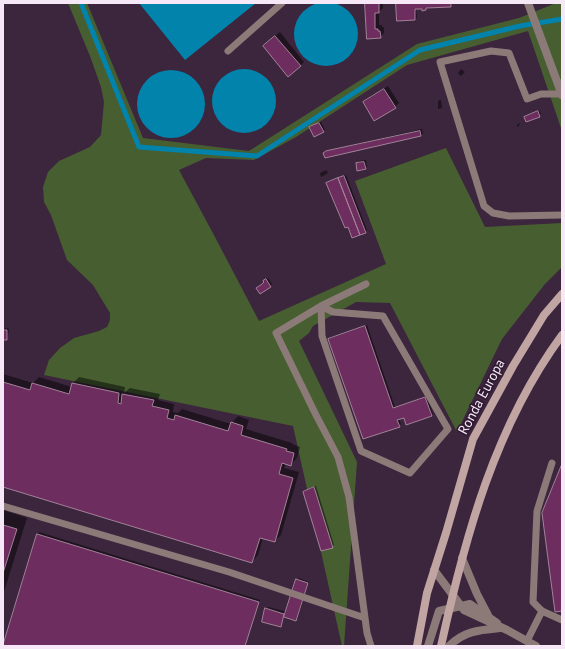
<!DOCTYPE html>
<style>
body{margin:0}
#map{position:relative;width:565px;height:649px;overflow:hidden;background:#3c263d;font-family:"PT Sans",sans-serif}
canvas{display:block}
.frame{position:absolute;inset:0;border:4px solid #f6e8f7;pointer-events:none}
</style>
<div id="map">
<canvas width="565" height="649"></canvas>
<div class="frame"></div>
</div>
<script>
const c = document.querySelector('canvas').getContext('2d');
c.lineJoin = 'round';
function fill(path, color) { c.fillStyle = color; c.fill(path, 'evenodd'); }
function trace(path, color, width, dash) { c.strokeStyle = color; c.lineWidth = width; c.lineCap = dash ? 'butt' : 'round'; c.setLineDash(dash || []); c.stroke(path); }
function write(font, color, halo, rows, align = 'center') {
  c.font = font + ' "PT Sans",sans-serif'; c.lineWidth = 3.5; c.setLineDash([]); c.textBaseline = 'middle'; c.strokeStyle = halo; c.fillStyle = color; for (const [text, x, y, turn = 0] of rows) {
    c.save(); c.translate(x, y); c.rotate((+turn || 0) * Math.PI / 180); c.textAlign = isNaN(turn) ? turn : align; if (halo) c.strokeText(text, 0, 0); c.fillText(text, 0, 0); c.restore();
  }
}
fill(new Path2D(`
 M68 3H87L143 138 249 151 417 44 519 18 556 3H562V131L528 31 407 65 296 137 254 160 206 158 179 170 215 237 259 321 386 264 355 181 446 148 485 227 562 223V267L545 284 502 339 457 432 390 303 356 302 313 326 309 333 299 341 357 462 344 646H342L293 426 44 375 49 360 60 348 74 338 99 331 107 327 110 320V313L93 285 67 260 51 215 44 202 43 187 48 172 59 161 90 147 101 135 104 102 101 87 90 56Z`), '#475e31');
fill(new Path2D(`
 M294 34a32 32 0 1 1 64 0a32 32 0 1 1-64 0Z
 M139 3H256L185 60Z
 M212 101a32 32 0 1 1 64 0a32 32 0 1 1-64 0Z
 M137 104a34 34 0 1 1 68 0a34 34 0 1 1-68 0Z`), '#0183ab');
fill(new Path2D(`
 M366 3H383V8L379 12V25H382V27H384V33L380 37 368 38Z
 M397 3H453V4L451 6 428 7 425 9 423 8H416L417 18 415 19 398 20Z
 M280 32 304 62 300 66 268 42Z
 M461 69 465 72 461 76 458 73Z
 M388 86 399 103 395 107 364 102 368 98Z
 M439 100H441L442 108 438 109V102Z
 M539 110 541 114 539 116 525 117Z
 M321 122 325 130 323 132 310 127Z
 M520 123 519 126 516 127 518 124Z
 M422 129 423 134 421 135 326 151Z
 M366 160 367 167 365 169 357 163 359 161Z
 M326 170 328 173 321 177 320 173Z
 M346 175 367 230 365 232 328 183Z
 M268 278 272 284 270 286 264 283V281Z
 M367 325 395 407 427 396 433 414 431 416H404L399 418 401 424 399 426 330 339 331 337Z
 M5 328 9 329 8 337 7 339H3V330Z
 M3 374 33 383 39 377 72 387 73 383 79 377 125 387 124 393 130 388 160 394 158 400 174 404 173 412 178 413 182 409 231 424 238 416 249 420 246 429 292 443V444L300 447 297 458 290 465 286 463 284 468 299 472 281 535 275 541 263 538 258 555 252 562 3 486Z
 M316 486 334 545 332 547 304 492 311 487Z
 M3 510 27 518 3 595Z
 M39 532 260 600 245 646H4L38 534Z
 M299 578 309 582 298 618 296 620 284 616 281 626 266 609 268 607 287 612 297 580Z`), '#0007');
trace(new Path2D(`
 M81 3 139 147 257 156 420 50 520 26 562 19`), '#0183ab', 5);
const building = new Path2D(`
 M365 3H379V13H375V29H378V31H380L381 38 367 39Z
 M396 3H451V7L426 8V10L422 11V9H415V20L397 21Z
 M275 36 301 66 288 77 263 46Z
 M384 89 396 108 374 121 363 102Z
 M538 111 540 117 526 122 524 117Z
 M319 123 324 132 314 137 309 127Z
 M420 131 421 136 325 158 323 153 326 151Z
 M364 162 366 169 357 171 356 163Z
 M344 176 366 233 360 235 338 178Z
 M338 178 360 235 352 238 348 227 345 228 326 183Z
 M266 279 271 287 260 294 256 288 262 284 264 282 263 281Z
 M365 326 393 408 425 397 432 416 406 425 404 418 397 420 400 427 363 439 328 339Z
 M3 330H7V340H3Z
 M3 382 30 390 32 383 69 394 72 383 119 393 118 403 121 404 122 394 154 400 152 406 169 410 167 418 174 420 175 415 228 431 231 422 243 426 241 435 287 449 286 451 294 453 291 466 282 463 279 474 293 478 275 542 260 538 252 563 3 487Z
 M562 464V611L555 612 542 513Z
 M314 487 333 548 321 551 303 492Z
 M3 525 17 529 3 573Z
 M37 534 259 602 245 646H3Z
 M296 579 308 583 296 621 284 617Z
 M265 608 284 614 281 627 262 622Z`);
fill(building, '#6d2d5e');
trace(building, '#a28298', 1);
trace(new Path2D(`
 M228 51 282 3
 M562 94H541L527 99 509 53 491 51 440 62 484 206 493 213 509 216 562 215
 M366 284 321 306 276 333 316 415 338 457 349 497 367 633 371 646
 M321 306 333 312 383 316 448 429 410 473 361 451 322 336Z
 M552 463 537 511 533 602 542 611 562 620
 M3 506 229 572 365 618
 M527 641 542 611`), '#8c7a79', 7);
trace(new Path2D(`
 M528 3 562 95
 M462 558 477 594 488 615
 M434 570 464 610 507 630 536 646
 M428 646 439 611 470 604 497 623
 M449 646C464 631 479 630 500 628`), '#8c7a79', 8);
trace(new Path2D(`
 M417 646 427 593 446 533 473 439 513 366 544 315 562 294
 M441 646C465 537 495 426 562 335`), '#c1a5a2', 8);
write('14px', '#f6e8f7', '#311c33', [
 ["Ronda Europa",482,397,-62]
]);
</script>
